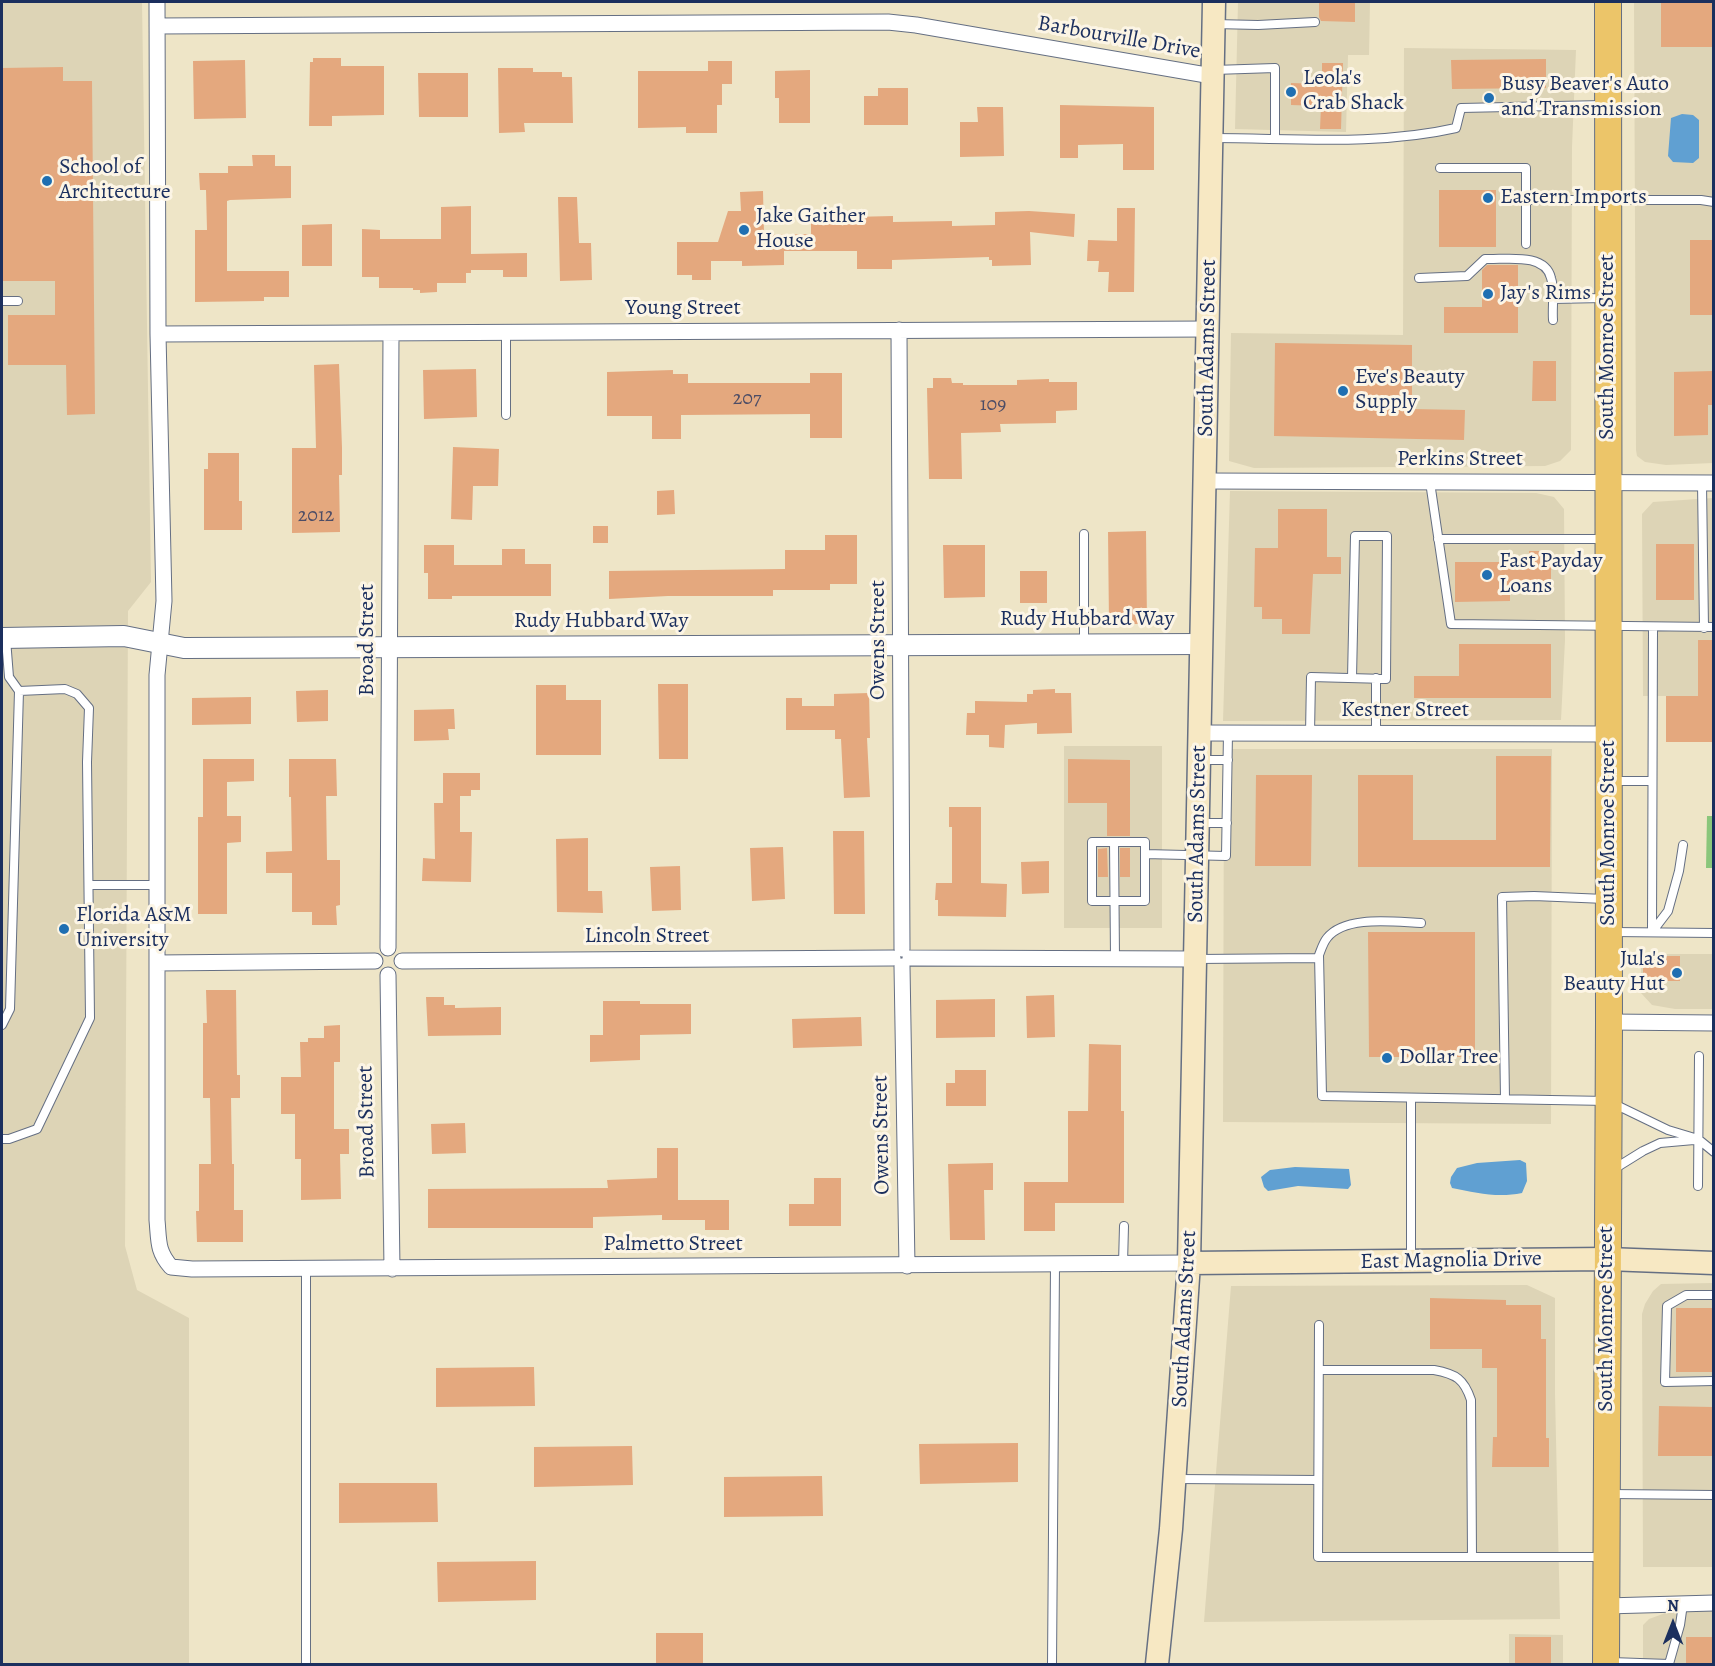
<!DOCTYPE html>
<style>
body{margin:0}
#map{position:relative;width:1715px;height:1666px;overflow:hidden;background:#eee5c7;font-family:Alegreya,serif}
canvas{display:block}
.frame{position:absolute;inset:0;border:3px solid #1b2f5e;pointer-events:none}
.north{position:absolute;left:1643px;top:1594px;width:60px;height:60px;-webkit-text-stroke:4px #fcf5e5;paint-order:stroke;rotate:0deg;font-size:16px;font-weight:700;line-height:24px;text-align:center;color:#1b2f5e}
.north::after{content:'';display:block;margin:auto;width:21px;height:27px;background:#1b2f5e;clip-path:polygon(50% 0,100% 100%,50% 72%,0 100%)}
</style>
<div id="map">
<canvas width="1715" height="1666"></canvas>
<div class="frame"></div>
<div class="north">N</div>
</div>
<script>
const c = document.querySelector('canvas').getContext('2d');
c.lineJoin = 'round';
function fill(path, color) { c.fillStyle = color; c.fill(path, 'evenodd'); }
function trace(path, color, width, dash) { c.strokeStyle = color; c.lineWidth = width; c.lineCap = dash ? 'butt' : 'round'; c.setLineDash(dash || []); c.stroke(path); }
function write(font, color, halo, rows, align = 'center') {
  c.font = font + ' Alegreya,serif'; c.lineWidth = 6; c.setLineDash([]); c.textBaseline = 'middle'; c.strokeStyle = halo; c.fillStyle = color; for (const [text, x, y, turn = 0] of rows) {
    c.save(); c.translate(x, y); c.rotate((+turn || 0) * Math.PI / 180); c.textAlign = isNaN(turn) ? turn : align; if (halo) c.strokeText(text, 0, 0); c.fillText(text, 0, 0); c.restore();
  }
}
fill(new Path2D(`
 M2 2H142L151 582 128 611 125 1246 137 1290 189 1318V1664H2Z
 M1238 2H1370L1369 55H1348L1346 132 1235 129Z
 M1634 2H1713V463L1666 465 1645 462 1637 456 1636 450Z
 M1404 48 1576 50 1572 147 1571 450 1560 461 1545 466 1254 468 1229 461 1231 333 1403 335Z
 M1230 491 1536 493 1554 497 1564 509 1565 640 1561 720 1223 721Z
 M1713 498V696H1643L1642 514 1653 502Z
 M1064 746H1162V928H1064Z
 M1224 749H1552L1551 1124 1223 1122Z
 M1641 954H1713V1009H1675L1652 1005 1641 993Z
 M1713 1283V1567H1643L1642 1314 1645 1304 1653 1291 1661 1284Z
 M1527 1285 1555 1298V1394L1560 1619 1204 1622 1231 1286Z
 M1713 1609V1664H1643V1625L1649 1619 1671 1611Z
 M1509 1634 1563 1635V1664H1509Z`), '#ddd4b6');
fill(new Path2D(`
 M1707 816H1713V868H1706Z`), '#8ac67b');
fill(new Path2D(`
 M1682 114 1693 115 1699 120V158L1693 163 1673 162 1668 156 1671 118Z
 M1520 1160 1526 1163 1527 1181 1522 1193C1498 1198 1476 1193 1452 1188L1450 1183 1451 1177 1457 1168 1477 1163Z
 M1295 1167 1349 1169 1351 1185 1348 1189 1298 1186 1268 1191 1264 1187 1261 1177 1270 1170Z`), '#60a0d2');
fill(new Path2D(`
 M1319 2H1355V22L1321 21 1319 17Z
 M1661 2H1713V47H1661Z
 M313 58H341V66H384V115L332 116V126H309L310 62H313Z
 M1546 59V88L1452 89 1451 60Z
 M245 60 246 118 194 119 193 61Z
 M708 61H732V84H722V105H717V133H686V127L638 128V71H708Z
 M1322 63H1343L1341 129H1320L1321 106 1291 105V83L1322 84Z
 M63 67V81H92L95 414 67 415 66 365H8V315H55V281H2V68Z
 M498 68H533V72H562V77H572L573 123H524L525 132 499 133Z
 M810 70V123H779V98H775V71Z
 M418 73H468V117H419Z
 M878 88H908V125H864V96H878Z
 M1060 105 1154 107V170H1123V144L1078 145V158H1060Z
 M977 107H1003L1004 156 960 157V122H978Z
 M252 155H275V166H291V198L230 200 227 201V271H289V297H264V301L195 302V230H207L206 190H200L199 173H228V166H253Z
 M1439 190H1496V247H1439Z
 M763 191 764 235 811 234V218L893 216V222L952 221V226L995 225V212L1029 211 1075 214 1074 237 1030 232 1031 265 992 266V260H989V257L892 260V269H857V251H784V265L742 266V261H711V280H692V275H677V242H718L728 211H741L740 192Z
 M558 197H577L579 243H591L592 280 560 281Z
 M471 206V254L527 253V277H503V270H471V273H466V283H437V292L420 293V290H413V288H379V277H362V229L380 230V239H441V207Z
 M1117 208H1135L1134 292H1108L1109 272H1098L1099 261H1087L1088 240 1117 241Z
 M332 224V266H302V225Z
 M1690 240H1713V315H1690Z
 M1487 265H1518V333H1444V307H1482V270Z
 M1275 343 1412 345V409L1465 410 1464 440 1274 436Z
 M1533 361H1556V401H1532Z
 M339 364 342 448V475H339L340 532 292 533V448H316L314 365Z
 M476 369 477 417 424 419 423 370Z
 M673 370V374H688V383H810V373H842V438H810V414L684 415H681V439H652V416H607V372Z
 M1713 371V405H1708V435L1674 436V372Z
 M933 378H951L952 383H963V385H1017V380L1049 379V382H1077V410L1056 411V423L1000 424 1001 432 961 433 962 479H929L927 388H933Z
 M453 447 499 449 498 486H473L472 520 451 519Z
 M208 453H239V501H242V530H204V469H208Z
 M674 490 675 514 657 515V491Z
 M1278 509H1327V557H1341V574H1313L1310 634H1282V619H1262V607H1254L1255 548H1278Z
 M593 526H608V543H593Z
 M1146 531 1147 624H1109L1108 532Z
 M825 535H857V584H830V590H773V596H668L609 599V571L785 569V550H825Z
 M1656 544H1694V600H1656Z
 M424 545H454V565H502V549H525V564H551V596H452V599H428V573H424Z
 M943 545H985V597L944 598Z
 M1529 551H1551V587H1510V601L1455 602V562H1529Z
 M1020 571H1047V603H1020Z
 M1698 640H1713V742H1666V696H1698Z
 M1459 644H1551V698H1414V676H1459Z
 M658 684H688V759H659Z
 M536 685H566V700H601V755H536Z
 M1055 689V693H1071L1072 733 1037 734V723L1005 725 1004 748 989 747V735H966L967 713H975V701L1027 702V694H1033V690Z
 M328 690V721L297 722 296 691Z
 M869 693 870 738H867L870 797 844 798 841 739H835V730H786V698H802V706H834V694Z
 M251 697V724L192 725V698Z
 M454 709 455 729H448L449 740 414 741V710Z
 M1496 756H1551L1550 867H1358V775H1413V840H1496Z
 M203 759H254V781L227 782V816H241V842L227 843V914H198V817H203Z
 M289 759H336L337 796H326L327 860H340V905L336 906 337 925H312V912H292V873H266V852L292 851 291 797H289Z
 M1068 759 1130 760V836H1107V803H1068Z
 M443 773H480V790H471V796H460V832H472L471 882 422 881 423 858 435 859 434 803H443Z
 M1256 775H1312L1311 866H1255Z
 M949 807H981V883L1007 884 1006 917 938 916V900H935L936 883H952V827H949Z
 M833 831H864L865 914H834Z
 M588 838V891H602L603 913 557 912 556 839Z
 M783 847 785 899 752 901 750 848Z
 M1107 848 1108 877H1098V849Z
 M1120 848H1130V877H1120Z
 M1049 861V893L1022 894 1021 862Z
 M680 866 681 910 652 911 650 867Z
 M1368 932H1475V1057H1369Z
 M1643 956H1680V981H1643Z
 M206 990H236L237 1075H240V1098H231L232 1164H234V1210H243V1242H197L196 1211H199V1164H211L210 1098H203V1023H207Z
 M1054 995 1055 1037 1027 1038 1026 996Z
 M426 997H444V1005H455V1008L501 1007V1035L428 1036Z
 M995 999V1037L936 1038V1000Z
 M603 1001H640V1004H691V1034L640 1035V1060L590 1062V1035H603Z
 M861 1017 862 1046 793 1048 792 1019Z
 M340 1025V1062H334V1129H349V1154H340L341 1199 301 1200V1159H295V1114H281V1077H301L300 1042H308V1038H324V1026Z
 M1089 1044 1121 1045V1111H1124V1203H1055V1231H1024V1182H1068V1111H1088Z
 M955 1070H986V1106H946V1083H955Z
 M465 1123 466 1153 432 1154 431 1124Z
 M657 1148H678V1200H729V1230H705V1220H662V1215L593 1217V1228H428V1189L608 1188 607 1180 657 1178Z
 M993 1163V1190H984L985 1240H950L948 1164Z
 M814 1178H841V1226H789V1204H814Z
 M1430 1298 1506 1300V1305H1541V1339H1546V1438H1549V1467H1492L1493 1437H1497V1368H1482V1349H1430Z
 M1676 1308H1713V1372H1676Z
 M534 1367 535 1406 436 1407V1368Z
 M1659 1406 1713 1407V1456H1658Z
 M1018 1443V1482L920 1484 919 1444Z
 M632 1446 633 1485 534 1487V1447Z
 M822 1476 823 1516 724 1517V1477Z
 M339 1483H437L438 1522 339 1523Z
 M536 1561V1600L438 1602 437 1562Z
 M656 1633H703V1665H656Z
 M1515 1637H1551V1665H1515Z
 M1686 1637H1713V1665H1686Z`), '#e4a87e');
const service = new Path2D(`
 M1214 24 1258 25 1315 22
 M1214 70 1275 68V139
 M1213 138C1293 138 1377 146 1456 128L1461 108 1604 105
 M1440 168H1526V244
 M1526 200H1701L1714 202
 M1419 278 1467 276 1485 259C1505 260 1545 252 1551 278 1555 290 1552 307 1553 320
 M1552 299 1604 298
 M2 301H18
 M506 332V415
 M1430 482 1451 624 1714 627
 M1702 483 1704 628
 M1084 534V642
 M1438 539H1605
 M1376 678V734
 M1310 734 1311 677 1386 679 1387 536H1355L1352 678
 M1202 760H1228
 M1612 781H1652
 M1201 823H1227
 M1092 842H1145V901H1092Z
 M1114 842 1115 958
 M1145 854 1226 856 1228 733
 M89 885H158
 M1421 923C1394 922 1345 915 1327 938 1323 943 1321 950 1319 955L1322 1096 1608 1101 1668 1130 1698 1139 1714 1152
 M1613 932 1714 933
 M1652 932 1653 628
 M1652 932 1668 911 1679 871 1683 845
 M1197 959 1319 958
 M2 1025 10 1009 19 691 9 677 6 639
 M1411 1098V1258
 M1505 1099 1502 897 1534 896 1605 899
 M2 1139H9L37 1129 90 1018 87 762 89 708 77 694 65 689 19 691
 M1614 1169 1643 1151 1660 1143 1694 1140
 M1698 1186 1699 1056
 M1123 1264 1124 1226
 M306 1269V1664
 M1714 1295H1686L1667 1306 1665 1382 1714 1381
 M1319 1325 1318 1557H1601
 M1319 1370H1434C1456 1374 1464 1379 1471 1400L1472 1557
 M1176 1479 1318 1480
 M1610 1494 1714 1495
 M1611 1662 1669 1664
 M1052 1664 1055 1265
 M1669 1664 1680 1625 1683 1604`);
const minor = new Path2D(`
 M157 2 158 334 164 601 157 675V1220C159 1241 157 1251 171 1267L192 1269 1189 1263
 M157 26 888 22 916 25 1212 76
 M899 330 902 949
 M158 334 1209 329
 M1206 481 1714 483
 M1201 733 1609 734
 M388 948 391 333
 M910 958 1195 959
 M402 961 893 958
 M157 963 375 961
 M902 966 907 1266
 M388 975 392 1269
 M1609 1022 1714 1023
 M1606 1606 1714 1603`);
const tertiary = new Path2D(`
 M2 638 124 636 184 648 1202 644`);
const secondary = new Path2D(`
 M1189 1263 1607 1259 1714 1263
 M1157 1664 1171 1529 1189 1263 1214 2`);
const primary = new Path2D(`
 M1606 1664 1609 1022 1608 2`);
trace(service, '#656f83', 10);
trace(minor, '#656f83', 17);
trace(tertiary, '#656f83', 22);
trace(secondary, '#656f83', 25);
trace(primary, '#656f83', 28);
trace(service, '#fff', 8);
trace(minor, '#fff', 15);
trace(tertiary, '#fff', 20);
trace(secondary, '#f7e8c3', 22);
trace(primary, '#ecc569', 26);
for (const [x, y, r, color] of [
 [1291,92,6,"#1f6fb2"],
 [1489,98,6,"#1f6fb2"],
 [47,181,6,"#1f6fb2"],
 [1488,198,6,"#1f6fb2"],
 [744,230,6,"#1f6fb2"],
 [1488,294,6,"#1f6fb2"],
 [1343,391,6,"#1f6fb2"],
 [1487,575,6,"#1f6fb2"],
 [64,929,6,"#1f6fb2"],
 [1677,973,6,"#1f6fb2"],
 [1387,1058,6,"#1f6fb2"]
]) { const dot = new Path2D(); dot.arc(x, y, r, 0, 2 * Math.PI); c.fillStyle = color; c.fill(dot); trace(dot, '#fcf5e5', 2); }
write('20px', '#4d4d66', null, [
 ["207",747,399],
 ["109",993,405],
 ["2012",316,516]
]);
write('22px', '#1b2f5e', '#fcf5e5', [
 ["Barbourville Drive",1119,38,10],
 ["Young Street",683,309],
 ["South Monroe Street",1608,347,-90],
 ["South Adams Street",1208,348,-89],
 ["Perkins Street",1460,460],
 ["Rudy Hubbard Way",1087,620],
 ["Rudy Hubbard Way",601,622],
 ["Broad Street",368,640,-90],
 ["Owens Street",879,640,-90],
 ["Kestner Street",1405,711],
 ["South Monroe Street",1609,833,-90],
 ["South Adams Street",1198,834,-89],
 ["Lincoln Street",647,937],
 ["Broad Street",367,1122,-91],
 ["Owens Street",882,1135,-91],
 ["Palmetto Street",673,1245],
 ["East Magnolia Drive",1451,1261,-1],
 ["South Adams Street",1185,1319,-87],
 ["South Monroe Street",1607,1319,-90]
]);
write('22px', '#1b2f5e', '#fcf5e5', [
 ["Leola's",1303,79],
 ["Crab Shack",1303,104],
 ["Busy Beaver's Auto",1501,85],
 ["and Transmission",1501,110],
 ["School of",59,168],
 ["Architecture",59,193],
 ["Eastern Imports",1500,198],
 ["Jake Gaither",756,217],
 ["House",756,242],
 ["Jay's Rims",1500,294],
 ["Eve's Beauty",1355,378],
 ["Supply",1355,403],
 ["Fast Payday",1499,562],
 ["Loans",1499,587],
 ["Florida A&M",76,916],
 ["University",76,941],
 ["Jula's",1665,960,"right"],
 ["Beauty Hut",1665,985,"right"],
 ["Dollar Tree",1399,1058]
], 'left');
</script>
